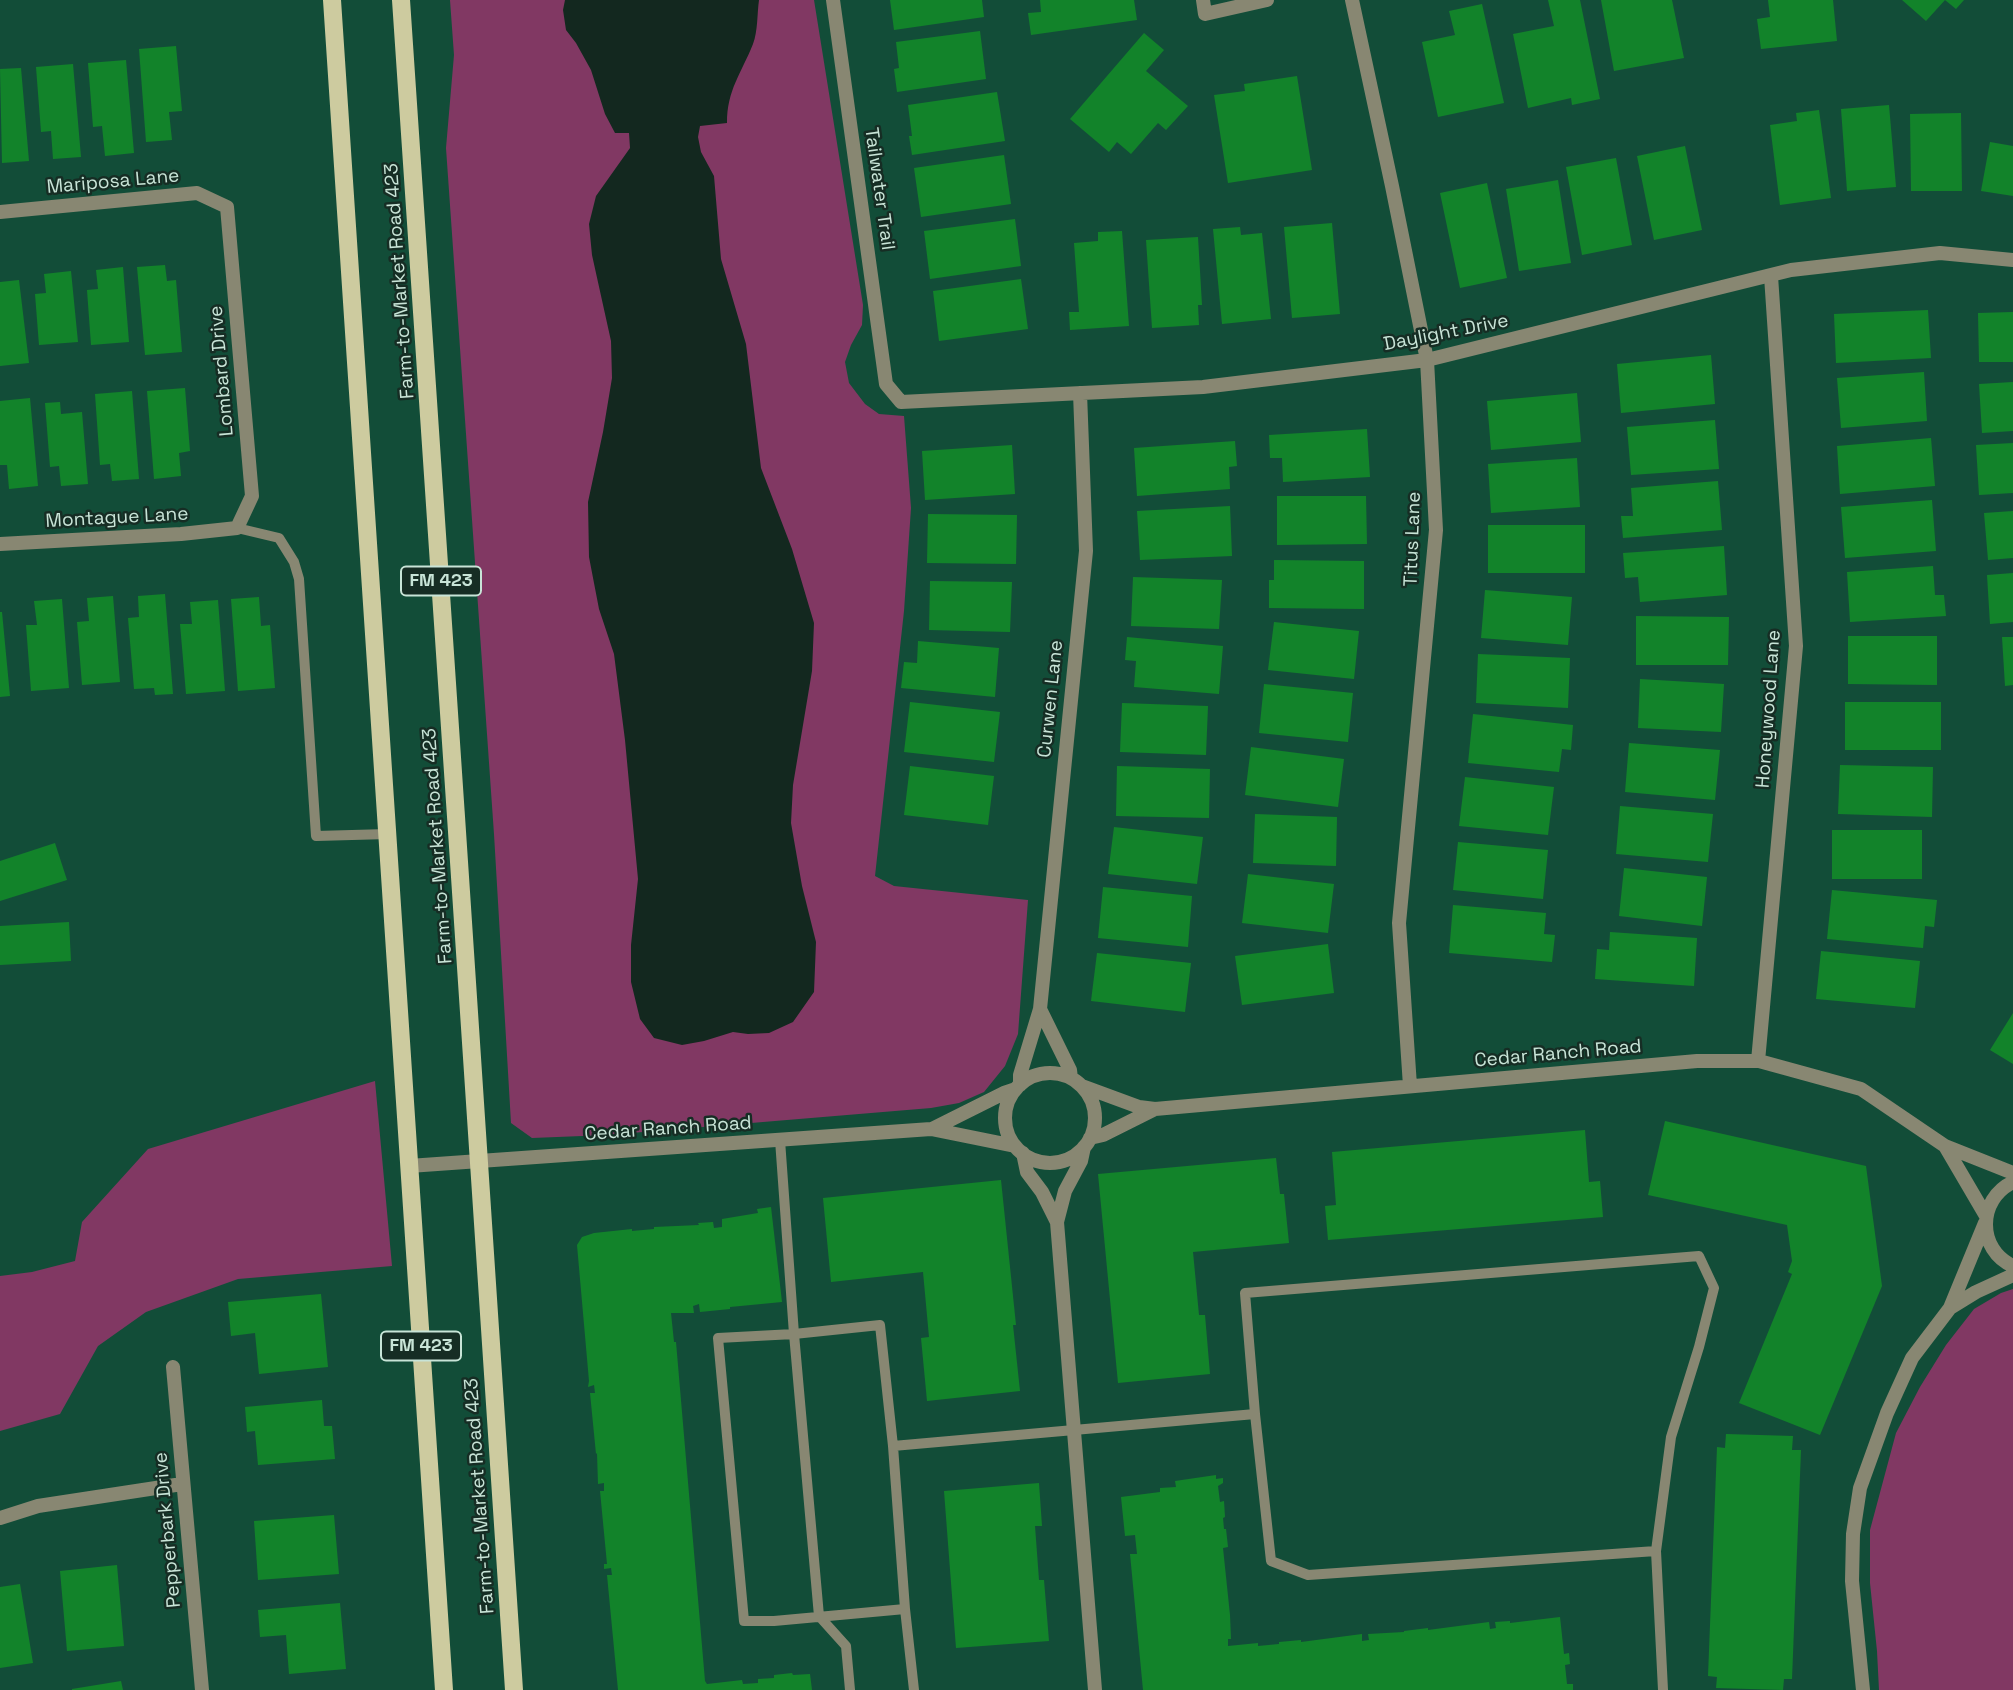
<!DOCTYPE html>
<style>
body{margin:0}
canvas{display:block;background:#124d38}
</style>
<canvas width="2013" height="1690"></canvas>
<script>
const c = document.querySelector('canvas').getContext('2d');
c.lineJoin = 'round';
function fill(path, color) { c.fillStyle = color; c.fill(path, 'evenodd'); }
function trace(path, color, width, dash) { c.strokeStyle = color; c.lineWidth = width; c.lineCap = dash ? 'butt' : 'round'; c.setLineDash(dash || []); c.stroke(path); }
function write(font, color, halo, rows, align = 'center') {
  c.font = font + ' "Space Grotesk",sans-serif'; c.lineWidth = 5; c.setLineDash([]); c.textBaseline = 'middle'; c.strokeStyle = halo; c.fillStyle = color; for (const [text, x, y, turn = 0] of rows) {
    c.save(); c.translate(x, y); c.rotate((+turn || 0) * Math.PI / 180); c.textAlign = isNaN(turn) ? turn : align; if (halo) c.strokeText(text, 0, 0); c.fillText(text, 0, 0); c.restore();
  }
}
fill(new Path2D(`
 M450 0H814L863 305 862 325 851 345 845 362 849 383 865 404 879 414 904 416 911 508 904 611 875 876 894 886 1028 900 1018 1034 1005 1066 984 1092 959 1103 931 1108 607 1135 532 1138 511 1123 494 834 446 148 454 55Z
 M375 1081 392 1266 238 1279 146 1312 98 1346 60 1414 0 1431V1276L32 1272 75 1261 82 1222 148 1149Z
 M2013 1289V1690H1879L1877 1651 1870 1583V1530L1896 1433 1920 1387 1946 1345 1974 1309 2001 1293Z`), '#813863');
fill(new Path2D(`
 M565 0H759C757 14 758 31 753 44 741 74 727 90 727 123L700 126 698 137 701 152 714 176 721 259 746 344 761 468 792 549 814 623 812 671 793 785 791 823 802 886 816 942 814 992 793 1022 769 1033 748 1034 733 1032 704 1041 682 1045 654 1038 640 1019 631 982V945L638 879 625 740 614 654 599 609 589 557 588 502 603 432 612 378 611 341 592 255 589 224 596 196 630 148 629 133H615L605 114 591 70 576 43 566 30 563 10Z`), '#13281f');
fill(new Path2D(`
 M890 0H982L984 17 894 30Z
 M1040 0H1134L1137 20 1031 35 1028 13 1041 12Z
 M1548 0H1580L1600 99 1572 105 1571 98 1528 108 1513 34 1554 26Z
 M1601 0H1672L1684 58 1614 71Z
 M1768 0H1833L1837 41 1761 49 1757 19 1770 17Z
 M1902 0H1964L1956 9 1945 0 1926 21Z
 M1482 4 1504 103 1438 117 1422 42 1455 35 1449 11Z
 M980 31 986 79 897 92 894 69 899 68 896 42Z
 M1144 33 1164 50 1146 71 1188 106 1166 130 1158 123 1131 154 1117 142 1109 152 1070 119Z
 M176 46 182 111 169 112 172 140 146 142 139 49Z
 M126 60 134 153 105 156 102 126 93 127 88 63Z
 M73 64 81 157 53 159 51 131 41 132 36 67Z
 M21 68 29 161 2 163 0 69Z
 M1297 76 1312 170 1228 183 1214 95 1245 91 1244 84Z
 M997 92 1005 141 912 155 909 136H912L908 105Z
 M1889 105 1896 187 1847 191 1841 109Z
 M1819 110 1831 198 1780 205 1770 125 1797 121 1796 113Z
 M1961 113 1962 191H1911L1910 114Z
 M1990 142 2013 146V196L1981 191Z
 M1685 146 1702 230 1654 240 1637 156Z
 M1004 155 1011 204 921 217 914 168Z
 M1616 158 1632 245 1582 255 1566 167Z
 M1558 180 1571 263 1519 271 1506 189Z
 M1487 183 1507 278 1460 288 1440 193Z
 M1015 219 1021 266 930 279 924 231Z
 M1332 223 1340 314 1292 318 1284 227Z
 M1240 227 1241 235 1262 233 1271 319 1222 324 1213 229Z
 M1122 231 1129 326 1070 330 1069 312H1079L1074 243 1098 241V232Z
 M1198 237 1202 305H1198L1199 325 1152 328 1146 240Z
 M165 265 167 281 176 280 182 352 145 355 137 267Z
 M123 267 129 342 91 345 87 290 98 289 96 270Z
 M71 271 78 342 39 345 35 294 46 293 44 274Z
 M1021 279 1028 329 939 341 933 291Z
 M19 280 29 363 0 366V282Z
 M1928 310 1931 358 1836 363 1834 314Z
 M2013 312V362H1979L1978 313Z
 M1711 355 1715 404 1621 413 1617 364Z
 M1924 372 1927 421 1841 428 1837 378Z
 M2013 382V431L1982 433 1979 384Z
 M185 388 190 451 179 453 181 476 154 479 147 391Z
 M132 391 139 479 112 481 110 464 100 465 95 394Z
 M1577 393 1581 442 1491 450 1487 401Z
 M30 398 38 486 9 489 7 465H0V401Z
 M60 402 61 414 82 412 88 484 61 486 59 466 50 467 45 403Z
 M1715 420 1719 469 1631 475 1627 427Z
 M1367 429 1370 477 1283 482 1282 458H1270L1269 435Z
 M1931 438 1935 486 1840 494 1837 446Z
 M1235 441 1237 466 1229 467 1230 489 1137 496 1134 448Z
 M2013 443V493L1979 495 1976 445Z
 M1012 445 1015 494 925 500 922 451Z
 M1577 458 1580 507 1491 513 1488 464Z
 M1718 481 1722 530 1623 538 1621 516H1633L1631 488Z
 M1277 496H1366L1367 544 1277 545Z
 M1932 500 1936 551 1845 558 1841 507Z
 M1230 506 1232 556 1140 560 1137 511Z
 M2013 511V558L1988 560 1984 513Z
 M928 514 1017 515 1016 564 927 563Z
 M1488 525H1585V573H1488Z
 M1724 546 1727 595 1640 602 1638 577 1625 578 1623 553Z
 M1274 560 1364 561V609L1269 608V580H1274Z
 M1933 566 1935 595H1944L1946 616 1850 622 1847 572Z
 M2013 573V622L1990 624 1987 575Z
 M1133 577 1222 580 1219 629 1131 626Z
 M930 581 1012 582 1010 632 929 630Z
 M1485 590 1572 597 1568 645 1481 638Z
 M165 594 173 694 155 695 154 688 134 689 128 618 139 617 138 596Z
 M113 596 120 682 82 685 77 622 89 621 87 598Z
 M259 597 261 626 270 625 275 688 238 691 231 599Z
 M62 599 69 688 31 691 26 625H37L34 601Z
 M218 600 225 691 186 694 180 624H192L190 602Z
 M0 612H2L10 696 0 697Z
 M1636 616 1729 617 1728 665H1636Z
 M1274 622 1359 631 1354 679 1268 670Z
 M1848 636H1937V685L1848 684Z
 M1127 637 1223 646 1219 694 1134 687 1136 661 1125 660Z
 M2002 637H2013V685L2005 686Z
 M918 641 999 648 995 697 901 688 904 662 917 663Z
 M1478 654 1570 658 1568 708 1476 703Z
 M1640 679 1724 684 1721 732 1638 728Z
 M1264 684 1353 693 1348 742 1259 733Z
 M910 702 1000 712 994 762 904 752Z
 M1845 702H1941V750H1845Z
 M1122 703 1208 706 1206 755 1120 752Z
 M1473 714 1573 725 1571 750 1562 749 1559 772 1468 763Z
 M1629 743 1720 750 1715 800 1625 792Z
 M1251 747 1344 759 1338 807 1245 795Z
 M1840 765 1933 767 1932 817 1838 814Z
 M910 766 994 776 988 825 904 815Z
 M1117 766 1210 769 1209 818 1116 816Z
 M1465 777 1554 787 1548 835 1459 826Z
 M1620 806 1713 814 1708 862 1616 854Z
 M1255 814 1337 817 1336 866 1253 863Z
 M1114 827 1203 837 1197 884 1108 874Z
 M1832 830H1922V879H1832Z
 M1458 842 1548 850 1543 899 1453 890Z
 M55 843 67 880 0 901V861Z
 M1624 868 1707 877 1702 926 1619 916Z
 M1248 874 1334 884 1328 933 1242 923Z
 M1103 887 1192 896 1188 947 1098 938Z
 M1832 890 1937 900 1934 927 1925 926 1923 948 1827 939Z
 M1453 905 1546 913 1544 934 1555 935 1552 962 1449 953Z
 M69 922 71 961 0 965V926Z
 M1610 932 1697 938 1694 986 1595 979 1597 949 1609 950Z
 M1328 944 1334 993 1242 1005 1235 956Z
 M1821 951 1920 961 1915 1008 1816 999Z
 M1097 953 1191 963 1185 1012 1091 1001Z
 M2013 1013V1064L1990 1050Z
 M1665 1121 1866 1166 1882 1286 1820 1435 1739 1403 1792 1274 1788 1272 1792 1261 1787 1225 1648 1195Z
 M1585 1130 1589 1182 1600 1181 1603 1217 1328 1240 1325 1206 1336 1205 1332 1152Z
 M1276 1158 1280 1194H1284L1289 1243 1193 1252 1199 1315H1205L1210 1374 1118 1383 1098 1174Z
 M1001 1180 1016 1325H1013L1020 1391 927 1401 921 1338 929 1337 923 1272 831 1282 823 1198Z
 M771 1207 782 1302 730 1307V1309L700 1312 699 1304 693 1306 694 1313H671L674 1342H676L705 1681 707 1684 742 1680 743 1684 758 1683V1679L774 1678V1675L792 1673 793 1675 810 1674 812 1690H618L607 1575H612L611 1568 604 1569V1564H607L600 1491H604V1483L598 1484 597 1453 596 1454 590 1393H595L594 1385 588 1387 589 1381 577 1245 582 1237 594 1233 632 1229V1231L654 1229V1227L699 1225 698 1223 713 1222 714 1228 722 1227V1219L758 1213 757 1209Z
 M321 1294 328 1367 259 1374 255 1333 231 1336 228 1302Z
 M322 1400 324 1426H332L335 1459 258 1465 255 1431 247 1432 245 1407Z
 M1726 1434 1793 1436 1792 1450H1801L1792 1679H1784L1783 1690 1716 1688 1717 1677 1708 1676 1717 1447 1725 1448Z
 M1216 1475V1479L1223 1478V1483L1218 1486 1220 1502 1224 1501 1225 1517 1223 1518 1224 1529H1226L1228 1547 1223 1548 1230 1615 1231 1639H1228V1646L1258 1643V1646L1279 1644V1642L1301 1640V1642L1362 1634V1641L1369 1640 1368 1634 1404 1632V1631L1428 1628V1630L1489 1622 1490 1629 1496 1628 1495 1622 1510 1621V1623L1560 1617 1564 1654 1569 1653 1570 1664 1565 1665 1567 1684H1573V1690H1143L1130 1554H1137L1135 1535 1125 1536 1121 1497 1160 1492V1488L1176 1487 1175 1481Z
 M1039 1483 1042 1526H1035L1039 1580H1044L1049 1641 956 1648 944 1491Z
 M334 1515 339 1574 258 1580 254 1521Z
 M117 1565 124 1646 67 1651 60 1571Z
 M20 1584 33 1663 0 1668V1587Z
 M340 1603 346 1669 289 1674 286 1635 260 1637 258 1610Z
 M121 1681 123 1690H72V1689Z`), '#12832a');
trace(new Path2D(`
 M237 528 279 538 294 562 299 579 316 836 388 834
 M780 1140 794 1334 819 1616 846 1646 850 1690
 M880 1325 893 1446 905 1609 774 1621H744L718 1338 794 1334Z
 M1255 1414 1271 1561 1308 1575 1656 1551
 M893 1446 1255 1414 1245 1293 1699 1256 1714 1288 1699 1347 1671 1437 1656 1551 1663 1690
 M905 1609 914 1690`), '#888772', 10);
trace(new Path2D(`
 M833 0 886 384 901 402 1203 387 1427 360 1791 270 1940 253 2013 260
 M1203 0 1205 14 1267 0
 M1352 0 1392 186 1427 360 1436 530 1399 923 1410 1086
 M0 212 197 193 227 207 252 496 237 528 181 534 0 544
 M1040 1009 1070 1070 1071 1078
 M1758 1061 1796 646 1771 276
 M1005 1118a45 45 0 1 1 90 0a45 45 0 1 1-90 0Z
 M1020 1085V1075L1040 1009 1086 551 1080 393
 M1082 1086 1139 1107 1155 1109 1697 1061H1759L1861 1089 1945 1146 2013 1173
 M932 1129 1004 1093 1016 1089
 M1090 1138 1103 1135 1155 1109
 M1945 1146 1986 1216
 M1084 1147 1081 1161 1065 1191 1057 1222 1095 1690
 M1023 1153 1027 1172 1042 1192 1057 1222
 M409 1166 931 1129 1015 1146
 M2013 1182C1977 1199 1977 1250 2013 1266
 M1950 1308 1976 1292 2013 1275
 M173 1367 202 1690
 M0 1518 38 1506 182 1484
 M1863 1690 1852 1581 1853 1534 1860 1488 1887 1413 1912 1358 1950 1308 1985 1223`), '#888772', 14);
trace(new Path2D(`
 M332 0 444 1690
 M401 0C440 563 476 1127 514 1690`), '#cdcb9f', 18);
for (const [x, y, w] of [
 [441,581,80],
 [421,1346,80]
]) { const box = new Path2D(); box.roundRect(x - w / 2, y - 14.5, w, 29, 5); c.fillStyle = '#162d24'; c.fill(box); trace(box, '#c8e4d7', 2); }
write('bold 18px', '#c8e4d7', null, [
 ["FM 423",441,581],
 ["FM 423",421,1346]
]);
write('19px', '#c8e4d7', '#162d24', [
 ["Mariposa Lane",113,182,-5],
 ["Tailwater Trail",879,189,82],
 ["Farm-to-Market Road 423",400,281,-94],
 ["Daylight Drive",1446,333,-11],
 ["Lombard Drive",222,371,-95],
 ["Montague Lane",117,518,-3],
 ["Titus Lane",1413,539,-88],
 ["Curwen Lane",1051,699,-84],
 ["Honeywood Lane",1769,709,-86],
 ["Farm-to-Market Road 423",438,846,-94],
 ["Cedar Ranch Road",1558,1054,-5],
 ["Cedar Ranch Road",668,1129,-4],
 ["Farm-to-Market Road 423",480,1496,-94],
 ["Pepperbark Drive",168,1530,-95]
]);
</script>
